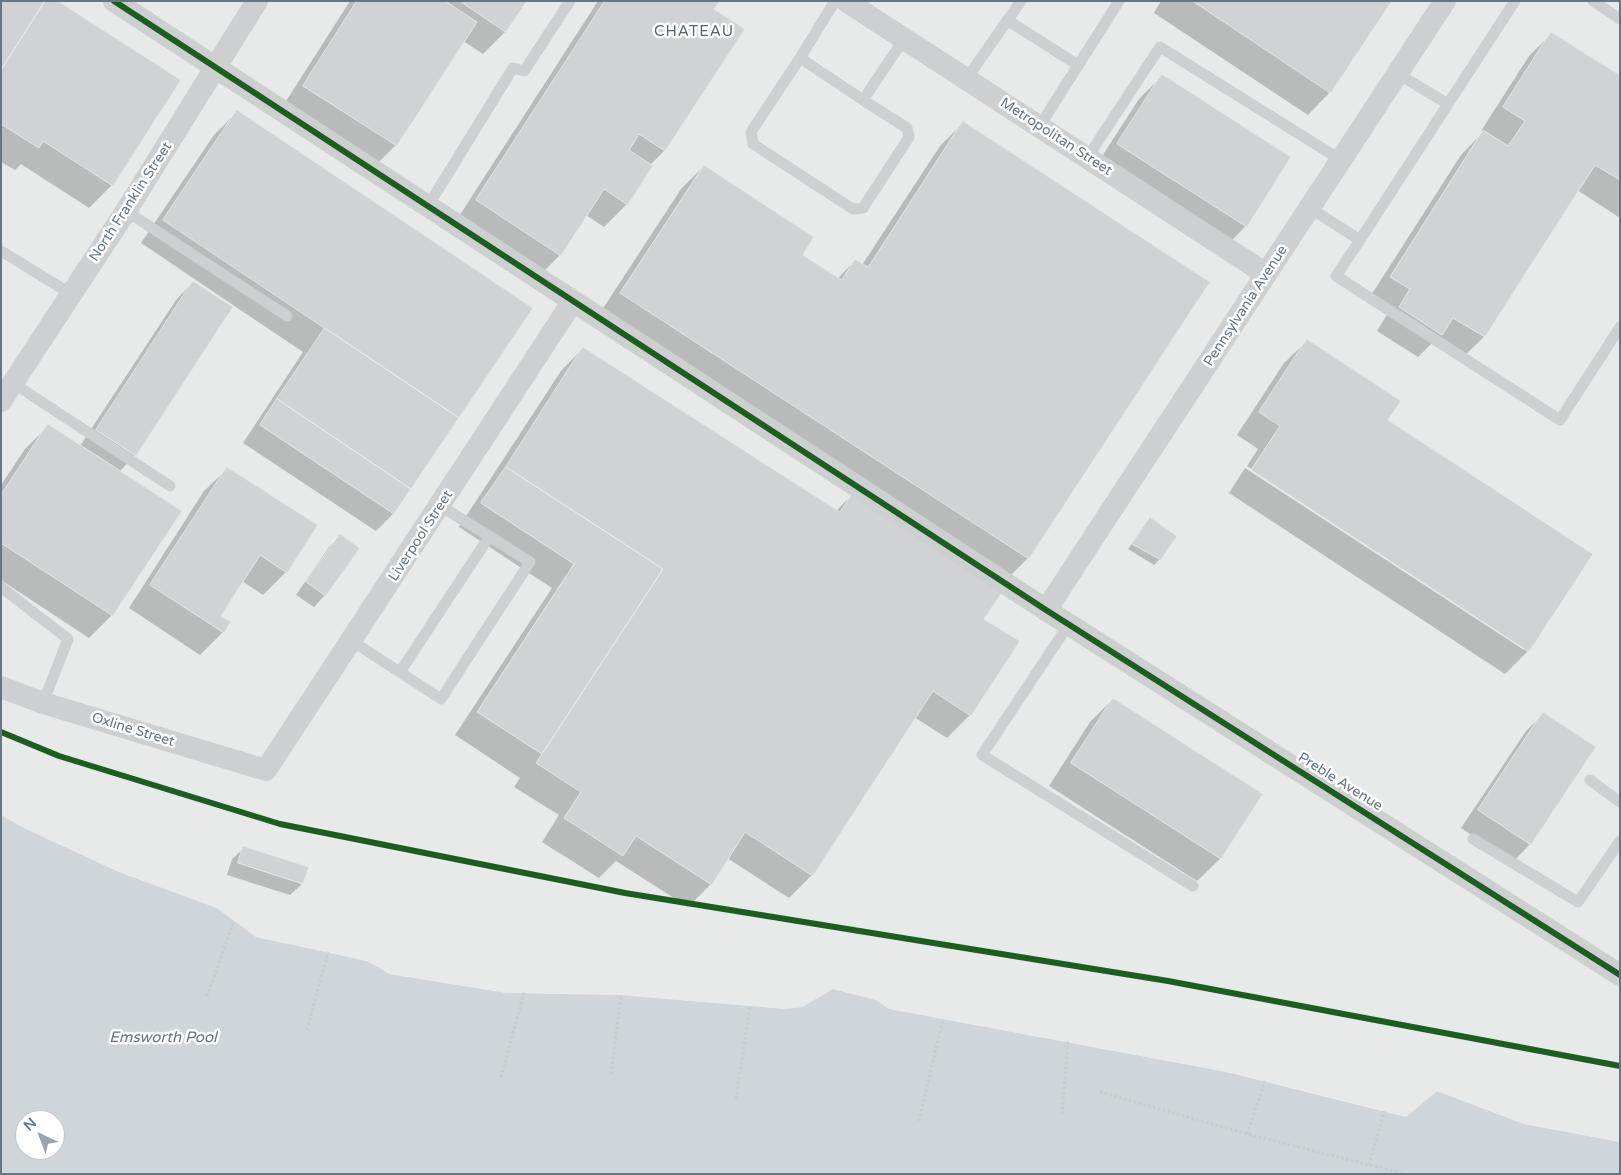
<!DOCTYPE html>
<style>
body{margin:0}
#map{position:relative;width:1621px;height:1175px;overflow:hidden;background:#f9f9f9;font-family:"Varela Round",sans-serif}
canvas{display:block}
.frame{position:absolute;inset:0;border:2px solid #657683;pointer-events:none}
.north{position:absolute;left:15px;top:1110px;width:50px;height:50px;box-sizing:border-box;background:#fff;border:1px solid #c1c8cd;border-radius:50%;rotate:317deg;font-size:14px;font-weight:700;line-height:20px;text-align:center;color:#657683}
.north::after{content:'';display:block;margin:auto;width:18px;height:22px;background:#99a4ac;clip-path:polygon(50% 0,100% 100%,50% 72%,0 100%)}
</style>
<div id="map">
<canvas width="1621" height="1175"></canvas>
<div class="frame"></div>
<div class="north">N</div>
</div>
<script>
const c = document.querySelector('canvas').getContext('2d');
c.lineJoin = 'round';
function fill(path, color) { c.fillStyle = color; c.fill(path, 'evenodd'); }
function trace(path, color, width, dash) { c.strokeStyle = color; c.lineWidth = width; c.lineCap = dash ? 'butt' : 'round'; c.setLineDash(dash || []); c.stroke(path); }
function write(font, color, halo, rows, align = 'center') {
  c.font = font + ' "Varela Round",sans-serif'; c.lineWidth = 5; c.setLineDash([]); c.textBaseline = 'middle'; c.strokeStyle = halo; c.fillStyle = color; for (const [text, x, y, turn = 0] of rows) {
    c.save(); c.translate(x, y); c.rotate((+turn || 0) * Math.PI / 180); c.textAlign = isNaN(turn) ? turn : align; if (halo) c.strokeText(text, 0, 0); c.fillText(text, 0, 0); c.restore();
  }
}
fill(new Path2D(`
 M1 1H1620V1142L1524 1124 1437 1091 1406 1117 1227 1072 889 1009 876 1000 833 989 802 1007 786 1009 621 995 507 993 390 974 367 961 256 937 217 908 119 872 24 828 1 815Z`), '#e8e9e9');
fill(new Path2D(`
 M1 815 24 828 119 872 217 908 256 937 367 961 390 974 507 993 621 995 786 1009 802 1007 833 989 876 1000 889 1009 1227 1072 1406 1117 1437 1091 1524 1124 1620 1142V1174H1ZM25 1120H55V1150H25Z`), '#ced6d9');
fill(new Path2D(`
 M1 1 112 185 89 208 21 164 15 170 1 162Z
 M350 1H526L505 32 483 54 463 41 396 145 373 168 281 109Z
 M598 1H718L712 10 743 30 664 151 650 165 652 166 627 204 604 227 586 215 560 255 537 278 454 224Z
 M1161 1H1391L1330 92 1308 115 1154 13Z
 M1552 33 1620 76V218L1577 190 1484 337 1461 359 1433 342 1418 357 1377 331 1388 313 1368 300 1461 155 1483 132 1481 131 1529 56Z
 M1162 76 1246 226 1223 249 1095 167 1139 99Z
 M237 112 531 308 393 514 376 531 243 443 303 352 141 243 214 135Z
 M963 123 1208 282 1028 558 1005 581 598 316 681 189 704 166 801 255 837 279 855 261 862 265 940 146Z
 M193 282 135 455 119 472 112 615 89 638 1 580V485L25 449 48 426 80 446 176 300Z
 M1307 341 1386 420 1528 651 1505 674 1229 493 1245 468 1524 650V647L1247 466 1258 449 1237 435 1284 363Z
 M583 348 836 511 852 495 983 619 970 715 947 738 914 717 812 875 789 898 727 858 711 884 688 907 616 861 599 878 542 842 559 815 514 787 520 778 455 735 552 588 459 527 561 371Z
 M227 469 286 572 263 595 242 581 219 616 223 632 200 655 129 608 204 491Z
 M1150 518 1160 559 1154 565 1128 549Z
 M340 536 325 595 314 607 296 595 329 547Z
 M1113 699 1261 795 1220 859 1197 881 1049 786 1090 722Z
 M1543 714 1530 844 1513 862 1461 828 1526 731Z
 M244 848 302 884 290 895 227 875 232 859Z`), '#0003');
const building = new Path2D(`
 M1 1H45L1 70Z
 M45 1H58L181 80 113 186 43 141 39 148 1 124V70Z
 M357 1H445L477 22 397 146 303 86Z
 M460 1H527L506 32Z
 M605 1H720L714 9 745 29 665 151 639 134 629 150 653 166 628 205 604 189 561 256 476 200Z
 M1193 1H1392L1331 93Z
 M1551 32 1620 75V180L1595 165 1485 337 1453 318 1442 335 1399 307 1410 289 1390 277 1483 130 1508 146 1525 121 1503 107Z
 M1162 74 1291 157 1247 227 1117 144Z
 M237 110 533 308 459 418 163 220Z
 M963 121 1210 282 1029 559 620 293 704 165 814 237 803 255 842 280 855 259 868 267Z
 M193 281 233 307 136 456 96 430Z
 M325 328 459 418 411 489 277 399Z
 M1307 339 1401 401 1388 420 1593 554 1529 652 1251 470 1280 426 1259 412Z
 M583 347 840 512 852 494 1003 591 984 619 1020 641 971 716 933 691 813 876 745 832 712 885 636 836 623 856 564 818 581 792 536 763 663 569 506 467Z
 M277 399 411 489 394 514 260 425Z
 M48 424 182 511 113 616 1 543V495Z
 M227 467 318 525 287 573 260 555 221 616 231 622 224 633 150 585Z
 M506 467 663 569 542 754 477 712 574 564 481 503Z
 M1150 517 1177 536 1161 560 1132 544Z
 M340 534 360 548 326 596 306 582Z
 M1113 698 1263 794 1221 859 1071 763Z
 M1543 712 1596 747 1531 845 1478 810Z
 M243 846 309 867 303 884 238 863Z`);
fill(building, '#d0d2d3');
trace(building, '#e8e8e8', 1);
trace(new Path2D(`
 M207 996 234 921
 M307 1030 328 952
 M611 1074 621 995
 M501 1077 524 993
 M1100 1092 1247 1134 1405 1174
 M736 1099 750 1006
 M1062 1114 1068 1041
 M919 1121 943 1019
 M1247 1134 1265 1081
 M1369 1165 1384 1111`), '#cbcccd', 3, [2.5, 2.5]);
trace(new Path2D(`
 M1593 1 1620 19
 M1007 20 1078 65
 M800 58 835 1
 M967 78 1021 1
 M863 100 907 128 909 137 863 208 853 209 753 144 751 132 800 58 863 100 904 39
 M1448 104 1515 1
 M1039 127 1119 1
 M1087 158 1160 47 1341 160
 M428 206 513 68 524 71 570 1
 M1310 208 1360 240 1448 104 1398 74
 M126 211 287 316
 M1360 240 1336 276 1560 420 1620 327
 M1 251 71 294
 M13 383 170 486
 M1 587 68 639 43 703
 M1069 624 982 755 1193 886
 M352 641 441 699 530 562 441 506
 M400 672 489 537
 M1590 780 1620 802
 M1473 839 1578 902 1620 841`), '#cecfd0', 11);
trace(new Path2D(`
 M114 1 1046 610 1620 975
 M846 1 1266 274
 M1 401 126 211 257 1
 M1046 610 1445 1
 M1 687 43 703 266 770 573 301`), '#cecfd0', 22);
trace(new Path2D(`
 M114 1 1046 610 1620 975
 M1 732 59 756 280 824 625 893 1168 981 1620 1066`), '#1b5e20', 6);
write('14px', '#657683', '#fff', [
 ["Metropolitan Street",1056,137,33],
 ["North Franklin Street",131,202,-57],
 ["Pennsylvania Avenue",1246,306,-57],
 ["Liverpool Street",421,536,-57],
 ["Oxline Street",133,730,17],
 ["Preble Avenue",1340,782,32]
]);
c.letterSpacing = '1px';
write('15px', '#57646e', '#fff', [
 ["CHATEAU",694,32]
]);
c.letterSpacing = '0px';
write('italic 15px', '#60757c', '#fff', [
 ["Emsworth Pool",163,1038]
]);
</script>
